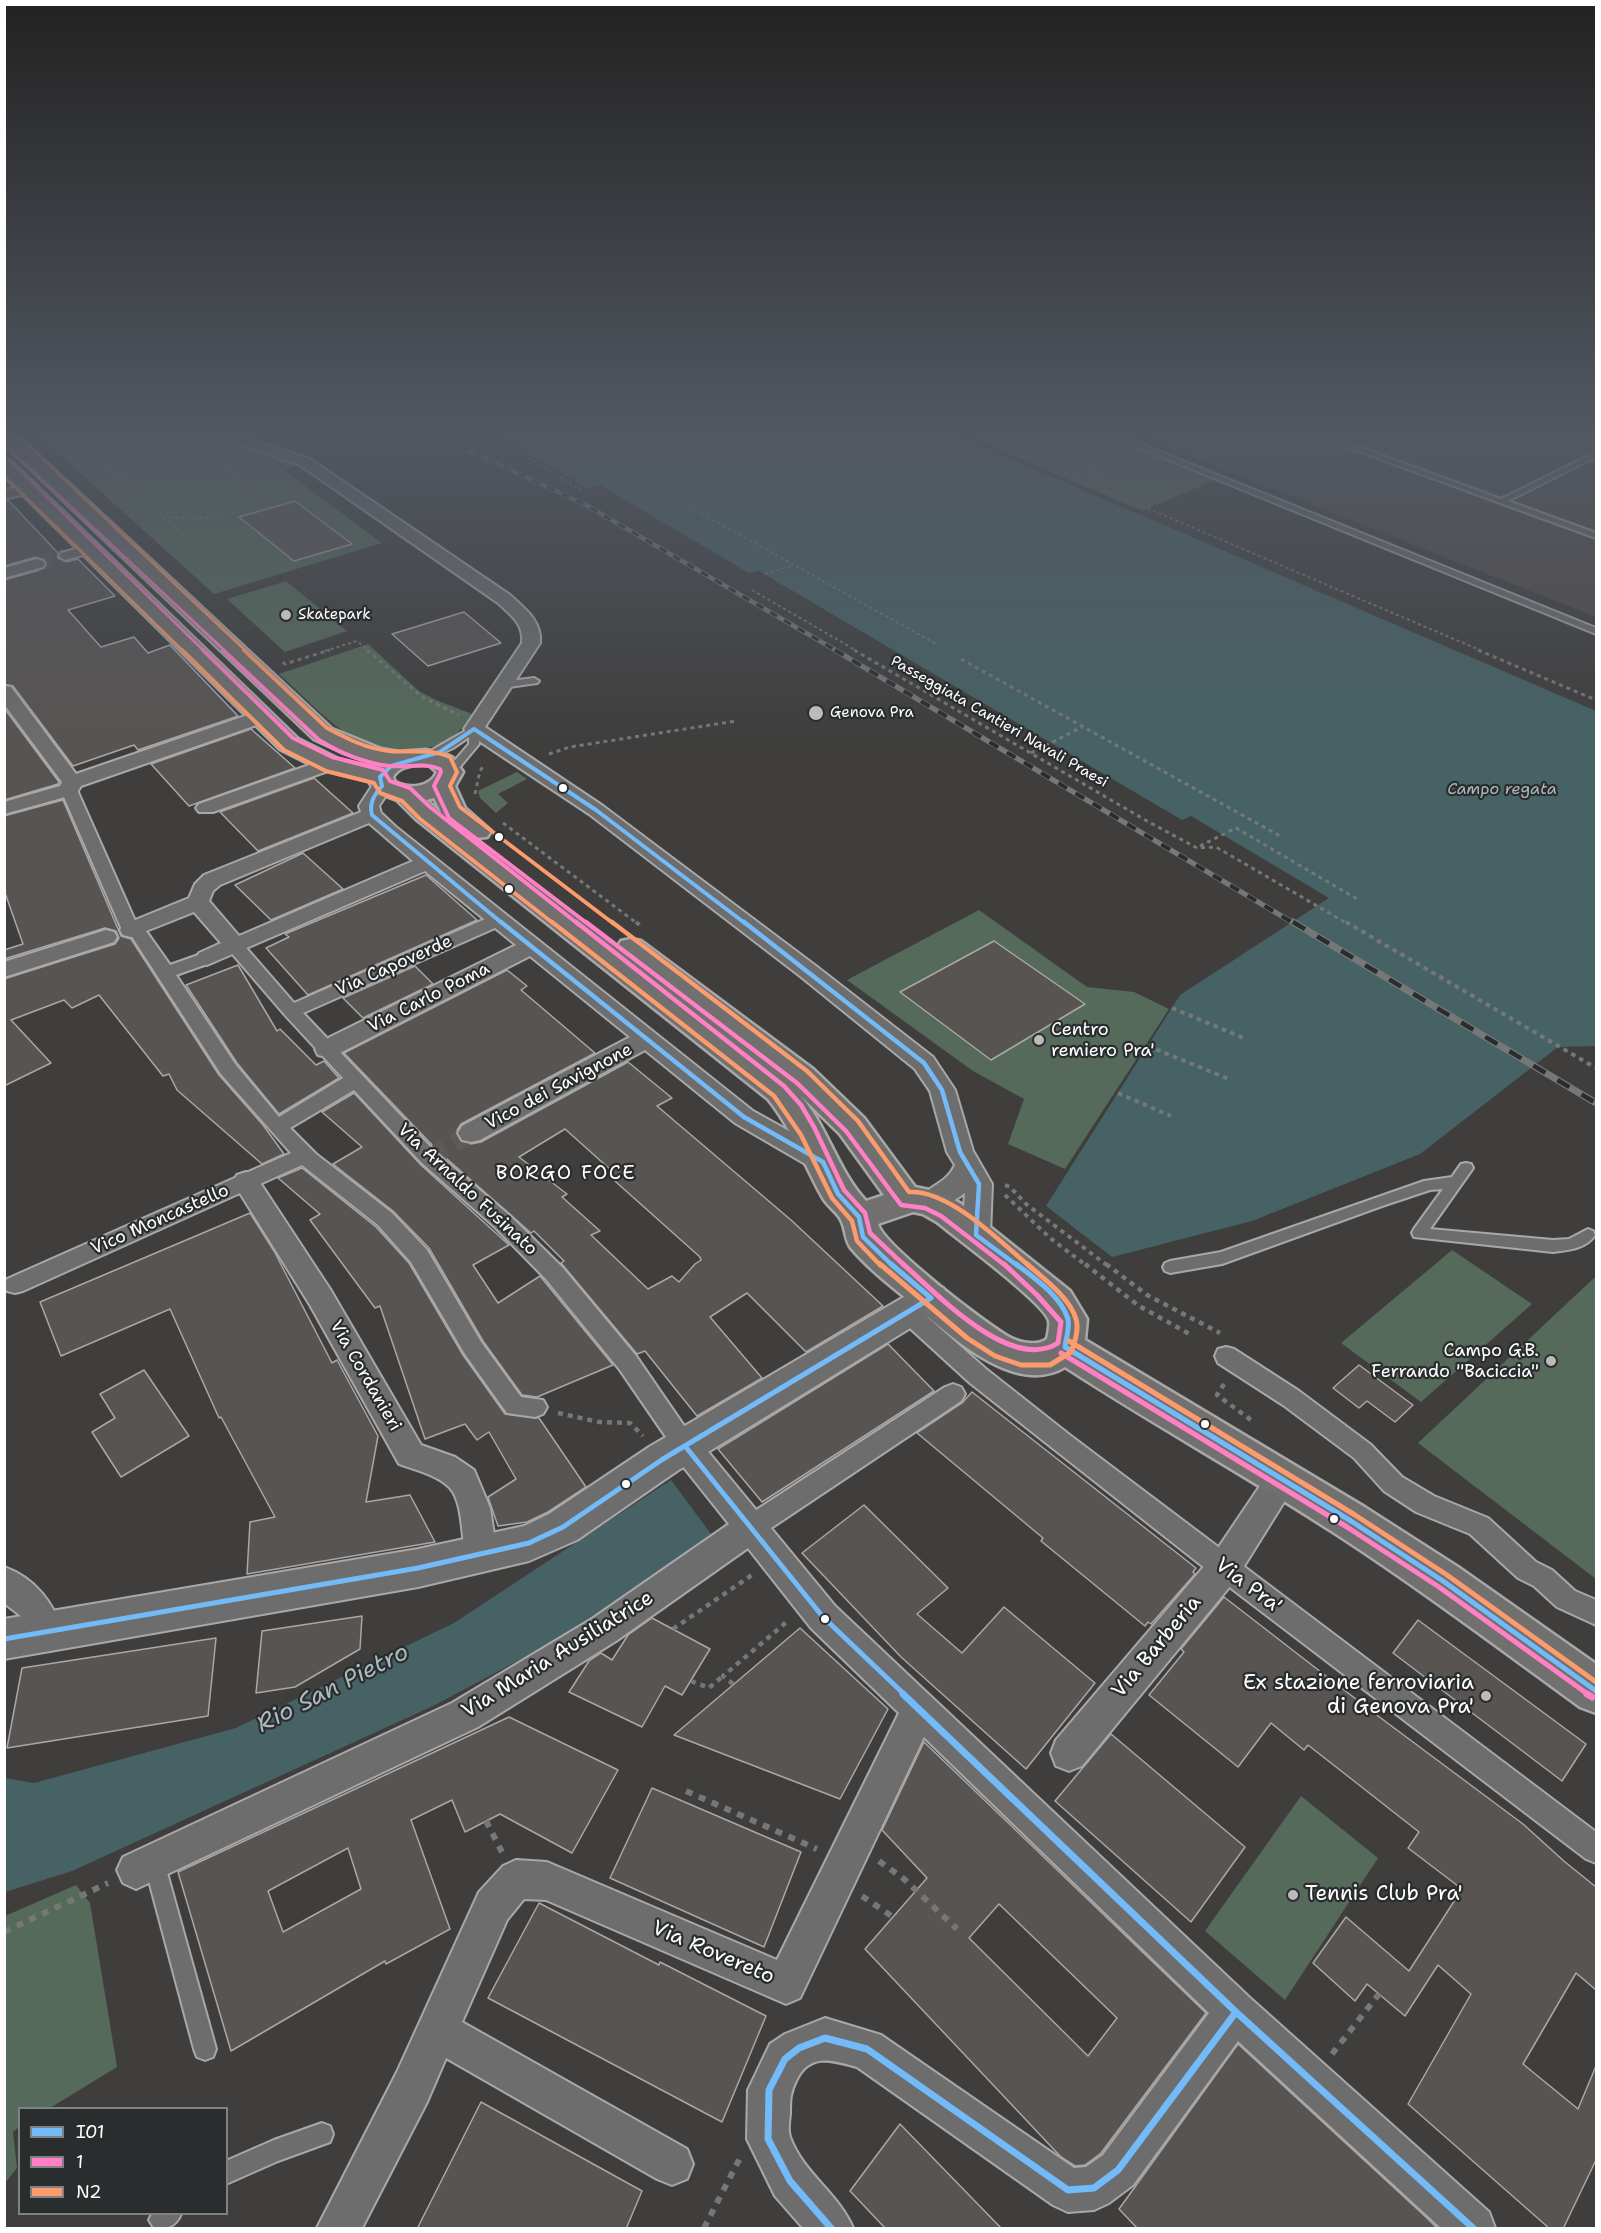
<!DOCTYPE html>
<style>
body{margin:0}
#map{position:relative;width:1601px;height:2233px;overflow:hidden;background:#3f3e3d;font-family:"Shantell Sans",sans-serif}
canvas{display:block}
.frame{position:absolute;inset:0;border:6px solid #fff;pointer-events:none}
.legend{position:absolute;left:18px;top:2107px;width:210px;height:108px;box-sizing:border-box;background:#2a2d2e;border:2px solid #7f8182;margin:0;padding:8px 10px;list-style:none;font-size:18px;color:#fff}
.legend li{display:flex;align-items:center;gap:12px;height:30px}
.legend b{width:30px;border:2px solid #7f8182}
</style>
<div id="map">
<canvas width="1601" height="2233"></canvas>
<div class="frame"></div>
<ul class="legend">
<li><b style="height:8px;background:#73baf8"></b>I01</li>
<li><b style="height:8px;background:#ff80c5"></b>1</li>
<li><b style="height:8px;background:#fc9b6d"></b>N2</li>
</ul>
</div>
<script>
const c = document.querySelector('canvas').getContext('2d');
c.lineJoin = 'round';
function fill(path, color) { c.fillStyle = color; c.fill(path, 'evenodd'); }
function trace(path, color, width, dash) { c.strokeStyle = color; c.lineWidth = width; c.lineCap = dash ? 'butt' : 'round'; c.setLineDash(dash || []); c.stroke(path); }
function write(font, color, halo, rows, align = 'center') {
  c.font = font + ' "Shantell Sans",sans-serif'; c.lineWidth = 4.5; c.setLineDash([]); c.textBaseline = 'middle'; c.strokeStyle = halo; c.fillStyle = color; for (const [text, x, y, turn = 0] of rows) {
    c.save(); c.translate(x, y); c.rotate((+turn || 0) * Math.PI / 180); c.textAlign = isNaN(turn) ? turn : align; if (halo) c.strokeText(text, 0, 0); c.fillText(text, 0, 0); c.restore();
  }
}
fill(new Path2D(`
 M1132 433H1596V617Z`), '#514b49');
fill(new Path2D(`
 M61 433H196L298 465 284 470 382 543 214 594 39 436Z
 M960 433H1098L1216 480 1142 511Z
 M286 581 347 631 285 652 227 599Z
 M368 644 419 691 436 700 472 714C457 738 445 747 416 749 399 750 381 751 365 744 335 731 304 696 279 674Z
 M517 772 527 779 498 794 508 803 496 813 480 798 478 791Z
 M979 910 1087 987 1134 992 1169 1009 1065 1169 1008 1144 1024 1099 973 1071 847 980Z
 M1452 1250 1532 1304 1421 1402 1341 1343Z
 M1594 1278 1596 1279V1579L1418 1443Z
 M1301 1796 1378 1858 1285 2000 1205 1931Z
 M76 1885 90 1903 117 2067 50 2108H20L19 2127 13 2132 17 2168 5 2183V1916Z`), '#556a5a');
fill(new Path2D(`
 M495 433H950L1596 711V1046L1558 1047 1420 1154 1252 1221 1112 1257 1046 1206 1180 995 1329 898 1191 816 1182 820 759 571 749 573 600 485 587 488Z
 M671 1480 711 1534 574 1631 433 1706 72 1871 5 1892V1778L34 1783 236 1728 454 1623Z`), '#466265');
const building = new Path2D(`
 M8 500 58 553V558L66 562 78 559 115 596 68 610 101 647 134 637 148 653 170 645 238 716 138 750 134 745 73 766 13 686 4 684V580L44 569 47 565 45 560 36 557 4 566V501Z
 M295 501 352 544 294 561 239 517Z
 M464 612 501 643 428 666 392 634Z
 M4 708 59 782 58 784 4 800Z
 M251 729 295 768 189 806 151 764Z
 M314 778 353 813 258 851 220 812Z
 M63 800 121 936 131 939 219 1075 263 1125 284 1154 262 1164 177 1090 169 1074 163 1076 99 995 72 1008 64 1000 11 1020 51 1063 4 1086V979L115 944 119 938 116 931 105 928 4 959V950L23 944 4 890V816Z
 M303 853 343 889 271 920 235 885Z
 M426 875 477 920 308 995 266 948 289 937 285 934Z
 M994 941 1085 1004 991 1060 900 992Z
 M238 965 277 1031 280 1029 316 1065 324 1061 339 1078 279 1114 237 1063 186 985Z
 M415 966 433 984 363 1018 343 998Z
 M507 970 527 986 521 990 595 1053 461 1124 456 1132 460 1141 471 1144 481 1142 628 1062 672 1098 657 1106 791 1220 883 1306 806 1352 747 1293 710 1317 762 1378 697 1416 645 1351 637 1354 561 1263 564 1261 534 1231 531 1233 438 1151 344 1053ZM565 1129 612 1171 607 1174 700 1257 701 1260 695 1264 679 1282 672 1276 648 1289 591 1235 600 1231 562 1197 567 1194 519 1157Z
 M354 1093 421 1165 509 1245 473 1265 498 1303 540 1276 613 1365 537 1397 522 1395 483 1341 429 1248 393 1211 333 1164 362 1147 322 1112Z
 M302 1168 376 1227 409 1263 463 1355 505 1414 539 1418 586 1487 548 1512 527 1522 498 1526 488 1497 516 1479 489 1432 477 1440 465 1424 425 1439 380 1306 375 1308 310 1220 320 1214 278 1178Z
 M250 1213 274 1251 332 1363 337 1360 378 1436 366 1502 410 1495 435 1542 247 1574 250 1522 275 1517 221 1417 219 1418 170 1309 61 1356 40 1302Z
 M888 1344 934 1391 762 1502 718 1449Z
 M1359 1365 1413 1405 1395 1422 1367 1401 1359 1408 1333 1388Z
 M144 1370 189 1436 121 1477 92 1432 115 1418 100 1394Z
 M972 1392 1196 1568 1193 1572 1195 1574 1151 1624 1148 1622 1145 1626 1041 1541 1043 1538 917 1433 962 1403Z
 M864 1505 948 1588 917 1614 962 1653 1004 1607 1095 1683 1026 1769 901 1657 802 1553Z
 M1224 1597 1370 1710 1523 1824 1565 1862 1596 1887V1990L1576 1973 1523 2064 1578 2109 1596 2066V2160L1563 2229H1550L1408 2104 1471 1994 1438 1965 1405 2016 1367 1984 1355 2001 1313 1963 1346 1917 1409 1971 1462 1889 1408 1848 1419 1832 1308 1745 1304 1750 1271 1723 1238 1767 1149 1695 1184 1652 1181 1649Z
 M362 1616 360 1649 295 1687 256 1693 262 1631Z
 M652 1618 710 1649 682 1695 665 1686 642 1727 569 1692 589 1661 601 1653 612 1660 628 1635Z
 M1418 1620 1586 1744 1562 1781 1393 1653Z
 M800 1628 888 1709 840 1799 674 1735Z
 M216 1638 208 1716 7 1748 22 1668Z
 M509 1717 618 1770 572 1853 500 1814 465 1832 452 1800 411 1820 450 1929 386 1964 385 1961 231 2051 178 1872ZM348 1848 361 1889 283 1932 268 1891Z
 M1111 1734 1245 1847 1191 1922 1055 1801Z
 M924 1742 1206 2013 1101 2153 1085 2165 1075 2166 1061 2157 865 1949 927 1878 882 1830ZM999 1904 1117 2018 1088 2056 969 1938Z
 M652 1788 801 1852 764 1947 610 1878Z
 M539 1903 659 1965 660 1962 766 2016 722 2122 488 1998Z
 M1238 2044 1428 2219 1438 2229H1138L1119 2209Z
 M481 2102 642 2191 626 2229H417Z
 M900 2124 1002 2229H886L850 2191Z`);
fill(building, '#585452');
trace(building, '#a9a8a8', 1.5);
trace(new Path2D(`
 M429 1158 471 1133`), '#5c5b5a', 19, [19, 10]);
trace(new Path2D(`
 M37 564 65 556`), '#5c5b5a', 16, [16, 8]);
const service = new Path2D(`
 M1103 433H1114L1596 628V634Z
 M1309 433H1321L1501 499 1596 452V457L1508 501 1596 533V538Z
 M534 678 539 681 537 683 502 688 497 685 502 682Z
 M474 726 479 729V744L454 774 450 775 445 772 469 744V737L453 748 429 759 425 760 420 757Z
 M1466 1163 1471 1164 1473 1168 1430 1229 1553 1240 1569 1239 1588 1229 1593 1231 1595 1235C1586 1249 1568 1250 1553 1252L1414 1237 1412 1233 1414 1229 1443 1189 1430 1190 1382 1206 1222 1264 1170 1273 1165 1271 1163 1267 1165 1263 1170 1261 1221 1252 1424 1181 1452 1177 1461 1164Z
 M154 1852 161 1855 164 1862 216 2049 213 2057 205 2060 197 2057 194 2049 144 1862 147 1855Z
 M322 2123 330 2126 333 2134 330 2142 278 2161 226 2184V2161L274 2140Z
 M152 2214H181C175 2228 167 2228 154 2228L149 2220Z`);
const pedestrian = new Path2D(`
 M90 545 94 546 96 549 94 552 65 560 59 556 61 553Z
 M69 785 77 790 136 923 141 924 170 965 207 952 213 954 216 958 213 962 176 975 235 1064 279 1117 343 1078 285 1015 229 950 226 946 229 942H241L294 1003 492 916H504L507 920 504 924 303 1013 436 1153 509 1215 562 1267 636 1356 693 1439 697 1446 693 1453 685 1456 677 1453 620 1370 546 1279 495 1227 422 1163 354 1090 290 1128 316 1154 392 1213 427 1250 481 1342 521 1397 543 1400 547 1407 543 1414 535 1417 507 1413 465 1354 411 1262 378 1225 302 1165 23 1291 15 1293 7 1291 4 1286 7 1279 291 1153 221 1074 131 935 125 934 122 930 61 790Z
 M908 1304 916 1307 986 1369 1071 1436 1596 1832V1863L1586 1859 1215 1576 1055 1450 970 1383 900 1319 897 1313 900 1307Z
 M1226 1347 1234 1349 1299 1391 1370 1444 1402 1477 1434 1496 1488 1518 1536 1562 1552 1570 1575 1591 1596 1600V1625L1557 1607 1534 1586 1518 1578 1470 1534 1416 1512 1384 1491 1354 1458 1283 1405 1218 1363 1215 1356 1218 1349Z
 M953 1384 961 1387 965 1394 961 1401 759 1536 750 1539 741 1536 738 1528 741 1520 945 1387Z`);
const minor = new Path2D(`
 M212 433H234L310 459 510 595C525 609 542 621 540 643L485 727 603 806 816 966 933 1057 955 1090 973 1151 992 1184 990 1235 986 1242 976 1245 966 1242 962 1235 965 1193C951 1202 939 1214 921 1209L918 1202C927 1185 946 1185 955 1165L947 1152 930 1091 915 1069 800 976 589 814 467 733 464 729 522 643C524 624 511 615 498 603L300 465 214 436Z
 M29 484 37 489 34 492 4 499V490Z
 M37 559 43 561 45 564 43 567 4 578V568Z
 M4 686 11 687 76 774 254 713H268L270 717 268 721 81 786 76 794 4 814V802L60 786 62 782 4 704Z
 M329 758 336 760 339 764 336 768 213 812H199L196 808 199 804Z
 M380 777 387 779 392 786 379 806 381 813 396 827 753 1111 832 1155 836 1162 832 1169 823 1172 814 1169 735 1123 645 1050 480 1140 471 1142 462 1140 458 1133 462 1126 630 1037 530 956 336 1055 327 1057 318 1055 315 1049 318 1043 516 945 425 871 207 965 199 963 196 958 199 953 221 943 194 912 131 937 123 935 120 930 123 925 189 898 195 884 204 875 361 812 359 806 372 786 370 783 373 779ZM369 823 413 861 239 936 209 901 213 891 220 885Z
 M106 930 114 932 117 937 114 942 4 977V962Z
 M246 1172 255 1175 330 1289 421 1445 455 1457 474 1470 490 1508 497 1555 493 1566 481 1570 469 1566C460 1544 465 1505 450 1488 438 1475 415 1470 399 1464L310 1305 233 1182 237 1175Z
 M685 1433 696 1437 835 1606 1250 1998 1489 2212 1495 2228H1441L1238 2041 1133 2185 1109 2203 1094 2210 1068 2212 1053 2205 857 2067C834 2061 811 2052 797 2079 790 2092 790 2100 790 2114 789 2121 788 2131 790 2137 803 2173 839 2194 853 2228H803L775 2196 747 2139 748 2090 770 2044 785 2034 825 2018 881 2035 1074 2168 1086 2167 1103 2155 1209 2013 924 1737 800 1998 786 2004 546 1900 524 1899 507 1920 462 2022 687 2149 693 2164 687 2179 672 2185 657 2179 446 2058 427 2102 362 2228H317L397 2072 479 1892 503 1866 516 1860 547 1862 777 1960 899 1713 811 1628 748 1548 616 1641 478 1727 136 1889 123 1883 117 1870 123 1857 452 1703 592 1619 729 1524 674 1455 670 1446 674 1437Z
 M1283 1464 1294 1468 1299 1478 1236 1579 1082 1766 1069 1771 1056 1766 1051 1753 1056 1740 1212 1557 1272 1468Z
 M4 1567C37 1579 52 1603 65 1633L60 1644 48 1649 36 1644 22 1617 4 1603Z`);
const tertiary = new Path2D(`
 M931 1284 943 1288 949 1298 943 1308 677 1471 577 1540 529 1561 418 1587 4 1659V1619L418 1549 524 1526 549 1514 649 1447 919 1288Z`);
const primary = new Path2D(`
 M4 433H15L332 729 381 749 399 752 426 750 445 754 453 758 463 772 455 786 465 808 491 831 487 837 474 838 617 948 621 941 631 939 641 941 813 1069 864 1118 915 1187 943 1193 961 1204 1070 1291 1087 1319 1085 1340 1366 1508 1458 1567 1596 1664V1713L1580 1707C1499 1648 1419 1588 1336 1534 1247 1476 1154 1425 1065 1367 1015 1398 947 1333 912 1303 891 1286 869 1269 851 1248 845 1240 846 1231 842 1222 839 1213 828 1207 823 1198 803 1163 793 1130 768 1099L416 819 397 800 375 792 369 781 320 769 280 749 4 476V459L11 461 298 739 338 759 373 768 377 763 342 752 314 739 4 444ZM416 765H429L437 772C430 788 409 789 395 782L393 777C398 768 407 766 416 765ZM434 798 441 812V813L426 800ZM800 1095 840 1134 884 1195 866 1201C837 1170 828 1127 800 1095ZM913 1212 923 1214 937 1222C955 1237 1046 1304 1049 1321 1050 1326 1048 1334 1047 1339 1038 1346 1021 1343 1011 1338 989 1327 882 1244 878 1224Z`);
trace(service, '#a9a8a8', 4);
trace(pedestrian, '#a9a8a8', 4);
trace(minor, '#a9a8a8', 4);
trace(tertiary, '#a9a8a8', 4);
trace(primary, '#a9a8a8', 5);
trace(new Path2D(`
 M487 433 581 490
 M554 433 659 493
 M564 433 639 478
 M971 433 1482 651
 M1013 433C1048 444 1084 453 1101 489
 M1052 433 1085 448 1099 475 1098 478
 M79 440 187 538
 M1014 451 1038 442
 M105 465C125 440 166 434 195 447 214 456 232 473 246 488 245 522 189 519 164 517
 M547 468 593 454
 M681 502 938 645
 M765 574 793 565
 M752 590 857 651
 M325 651 357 641 369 651`), '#767777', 2, [3, 3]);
trace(new Path2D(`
 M367 650 422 697 459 715
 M854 650 1147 821 1197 848 1216 847 1348 924
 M1478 650 1596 700
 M961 659 1280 836
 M283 662 285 664 330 650
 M1031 753 1082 727
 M549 754 570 747 736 721
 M475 794 480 771 484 765
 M503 823 638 924
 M1200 846 1236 828 1357 899`), '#767777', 3, [4, 4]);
trace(new Path2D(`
 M636 922 641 926
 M1346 922 1596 1068
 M1172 1008 1246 1039
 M1148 1046 1231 1080
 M1118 1093 1171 1116
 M1005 1185 1010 1187 1026 1204 1108 1266
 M1005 1195 1050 1238 1087 1266`), '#767777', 4, [4.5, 4.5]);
trace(new Path2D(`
 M1085 1264 1139 1306 1193 1336
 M1106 1264 1147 1295 1220 1333
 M1224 1384 1217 1395 1251 1420
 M558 1413 599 1422 630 1423 643 1436
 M673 1629 752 1575
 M691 1681 709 1688 723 1676
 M733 1684 723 1676 789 1620`), '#767777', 4.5, [5, 5]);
trace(new Path2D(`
 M686 1791 817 1849
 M486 1821 502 1852
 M879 1861 904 1879 957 1929
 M862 1896 893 1917
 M4 1932 108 1883
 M1332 2054 1379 1994
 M704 2228 740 2158`), '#767777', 6, [7, 7]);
fill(service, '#6d6d6d');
fill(pedestrian, '#6d6d6d');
fill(minor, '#6d6d6d');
fill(tertiary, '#6d6d6d');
fill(primary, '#71706e');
const railFar2 = new Path2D(`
 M431 433 584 504 837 651`);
const railFar1 = new Path2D(`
 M835 650 1295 924`);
const rail = new Path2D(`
 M1293 922 1596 1103`);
trace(railFar2, '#767777', 4.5);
trace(railFar1, '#767777', 5);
trace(rail, '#767777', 7);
trace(railFar2, '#2a2d2e', 3, [8]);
trace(railFar1, '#2a2d2e', 4, [10]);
trace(rail, '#2a2d2e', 4.5, [14]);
trace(new Path2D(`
 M503 924 372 815C369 803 374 795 382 786L380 777 391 766 440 752 474 729 596 810 746 924`), '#73baf8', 4);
trace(new Path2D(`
 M501 922 744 1117 823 1162 838 1194 859 1217 863 1237 893 1266
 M744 922 924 1063 942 1090 960 1152 979 1184 976 1235 1018 1266`), '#73baf8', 4.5);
trace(new Path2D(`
 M1016 1264C1034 1278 1061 1296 1068 1319 1070 1328 1066 1338 1065 1347L1351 1521 1443 1581 1596 1691
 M685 1446 823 1617 905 1695
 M4 1639 418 1568 529 1543 563 1527 663 1459 931 1298 891 1264`), '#73baf8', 5);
trace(new Path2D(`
 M903 1694 1236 2012 1473 2228
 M831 2228 790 2181 768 2139 769 2090 785 2059 799 2048 825 2038 867 2049 1068 2190 1094 2188 1118 2170 1236 2012`), '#73baf8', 7);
trace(new Path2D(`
 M4 444 225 651
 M9 460 204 651`), '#ff80c5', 3);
trace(new Path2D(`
 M203 650 293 738 332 757 383 770 390 781 410 788 430 807 578 924
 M223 650 319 740C340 753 364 763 389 766 406 768 423 762 440 769L441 772 434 786 449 818 588 924`), '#ff80c5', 4);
trace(new Path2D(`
 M576 922 784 1086 801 1105 814 1127 844 1190 865 1213 870 1233 905 1266
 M586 922 797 1083 846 1131 901 1205 925 1208 941 1216 1006 1266`), '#ff80c5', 4.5);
trace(new Path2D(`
 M903 1264C937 1294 1011 1373 1058 1343L1061 1322 1037 1295 1004 1264
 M1061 1353 1347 1527 1439 1587 1589 1695`), '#ff80c5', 5);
trace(new Path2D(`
 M1587 1694 1592 1697`), '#ff80c5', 7);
trace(new Path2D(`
 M15 433 246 651
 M4 476 183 651`), '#fc9b6d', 3);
trace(new Path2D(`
 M182 650 284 750 326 771 374 783 380 793 402 801 420 819 554 924
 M244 650 327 728C346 738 367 749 389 751 410 753 430 748 450 757L457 772 450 786 460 807 614 924`), '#fc9b6d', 4);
trace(new Path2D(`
 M552 922 774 1096 801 1135 832 1198 852 1221 857 1241 881 1266
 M612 922 807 1071 858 1121 909 1192C948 1189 1000 1241 1029 1266`), '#fc9b6d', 4.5);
trace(new Path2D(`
 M880 1264 967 1338 995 1356 1021 1365H1050L1071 1352C1075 1342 1079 1329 1076 1319 1070 1298 1043 1278 1027 1264
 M1069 1341 1355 1515 1447 1575 1596 1682`), '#fc9b6d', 5);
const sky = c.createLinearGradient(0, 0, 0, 746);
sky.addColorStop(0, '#232222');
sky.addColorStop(0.58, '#525862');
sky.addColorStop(1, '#52586200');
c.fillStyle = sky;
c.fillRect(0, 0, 1601, 746);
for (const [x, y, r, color] of [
 [286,615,6,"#bcbbbb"],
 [816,713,8,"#bcbbbb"],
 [563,788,5,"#fff"],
 [499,837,5,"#fff"],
 [509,889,5,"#fff"],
 [1039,1040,6,"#bcbbbb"],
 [1551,1361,6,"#bcbbbb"],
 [1205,1424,5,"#fff"],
 [626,1484,5,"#fff"],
 [1334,1519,5,"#fff"],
 [825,1619,5,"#fff"],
 [1486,1696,6,"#bcbbbb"],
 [1293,1895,6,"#bcbbbb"]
]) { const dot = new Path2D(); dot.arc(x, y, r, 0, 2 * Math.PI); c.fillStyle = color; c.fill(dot); trace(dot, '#2a2d2e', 2); }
write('15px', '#fff', '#2a2d2e', [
 ["Skatepark",298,615],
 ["Genova Pra",830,713]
], 'left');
write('15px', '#fff', '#2a2d2e', [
 ["Passeggiata Cantieri Navali Praesi",999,722,30]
]);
write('italic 16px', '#acbabc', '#2a2d2e', [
 ["Campo regata",1502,790]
]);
write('18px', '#fff', '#2a2d2e', [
 ["Via Capoverde",394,966,-24],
 ["Via Carlo Poma",429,998,-27],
 ["Vico dei Savignone",559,1087,-28],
 ["Via Arnaldo Fusinato",467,1190,43],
 ["Vico Moncastello",160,1220,-24],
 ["Via Cordanieri",365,1376,60]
]);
write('18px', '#fff', '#2a2d2e', [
 ["Centro",1051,1030],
 ["remiero Pra'",1051,1051],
 ["Campo G.B.",1539,1351,"right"],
 ["Ferrando \"Baciccia\"",1539,1372,"right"]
], 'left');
c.letterSpacing = '1.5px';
write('20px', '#fff', '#2a2d2e', [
 ["BORGO FOCE",566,1174]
]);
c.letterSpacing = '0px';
write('21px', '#fff', '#2a2d2e', [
 ["Via Pra'",1248,1586,37],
 ["Via Barberia",1157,1647,-50],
 ["Via Maria Ausiliatrice",558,1655,-32],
 ["Via Rovereto",713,1953,23]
]);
write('21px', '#fff', '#2a2d2e', [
 ["Ex stazione ferroviaria",1474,1684],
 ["di Genova Pra'",1474,1708],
 ["Tennis Club Pra'",1305,1895,"left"]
], 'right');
write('italic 24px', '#acbabc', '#2a2d2e', [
 ["Rio San Pietro",333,1689,-27]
]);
</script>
